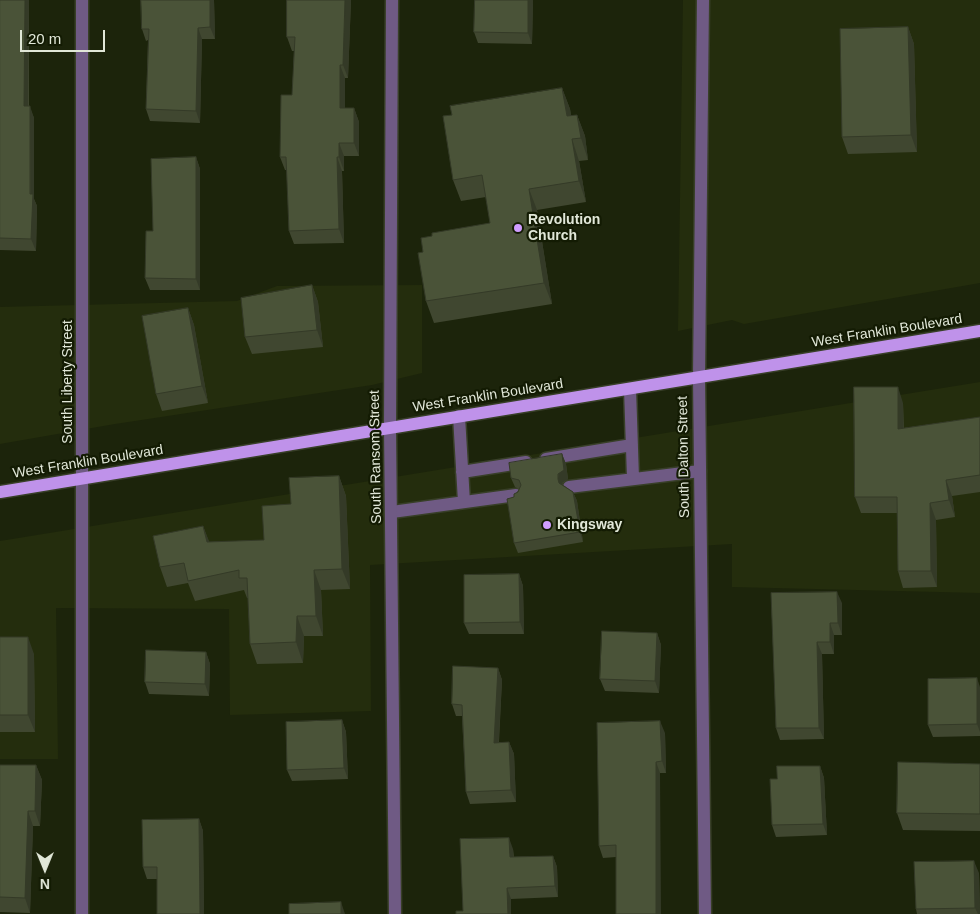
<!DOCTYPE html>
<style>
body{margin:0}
#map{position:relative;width:980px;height:914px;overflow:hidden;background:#1c240b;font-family:Helvetica,sans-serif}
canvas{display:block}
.north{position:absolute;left:20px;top:844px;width:50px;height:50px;-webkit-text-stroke:4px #131b03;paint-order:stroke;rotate:180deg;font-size:14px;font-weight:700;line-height:20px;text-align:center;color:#e1e7d8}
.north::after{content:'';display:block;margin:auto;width:18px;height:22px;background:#e1e7d8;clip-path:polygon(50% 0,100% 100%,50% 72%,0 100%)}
.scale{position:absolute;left:20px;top:30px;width:85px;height:22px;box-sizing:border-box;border:2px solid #e1e7d8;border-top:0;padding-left:6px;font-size:15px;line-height:18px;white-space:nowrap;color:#e1e7d8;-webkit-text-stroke:4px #131b03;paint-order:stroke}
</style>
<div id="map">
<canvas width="980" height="914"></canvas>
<div class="north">N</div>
<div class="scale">20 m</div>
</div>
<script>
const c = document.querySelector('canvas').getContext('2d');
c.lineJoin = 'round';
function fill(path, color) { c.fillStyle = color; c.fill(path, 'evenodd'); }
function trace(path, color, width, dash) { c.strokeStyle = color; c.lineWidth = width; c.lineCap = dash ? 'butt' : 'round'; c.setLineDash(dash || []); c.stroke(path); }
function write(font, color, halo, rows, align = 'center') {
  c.font = font + ' Helvetica,sans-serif'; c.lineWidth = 4.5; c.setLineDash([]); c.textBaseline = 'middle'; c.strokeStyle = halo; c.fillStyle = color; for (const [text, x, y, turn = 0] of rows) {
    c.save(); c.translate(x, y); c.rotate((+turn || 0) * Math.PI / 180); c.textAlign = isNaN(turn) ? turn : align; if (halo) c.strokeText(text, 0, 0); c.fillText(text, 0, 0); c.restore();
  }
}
fill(new Path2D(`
 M683 0H980V283L744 324 732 320 678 331Z
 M422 285V373L372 385 115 424 0 444V307L237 301 277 286Z
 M980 382V593L732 587V544L370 565 371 711 230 715 229 609 56 608 58 759H0V541Z`), '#242d0d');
const lane = new Path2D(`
 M630 389 633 478
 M459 416 464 502
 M546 459 632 445
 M462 472 526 462
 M569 487 700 471
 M392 512 516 495`);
const street = new Path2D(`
 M82 0V914
 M392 0 390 428 395 914
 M703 0 699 377 705 914`);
const primary = new Path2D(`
 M0 492 980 331`);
trace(lane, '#383f28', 15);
trace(street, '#383f28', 15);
trace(primary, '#383f28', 15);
trace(lane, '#6f5a84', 12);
trace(street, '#6f5a84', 12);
trace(primary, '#bf92ea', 12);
fill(new Path2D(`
 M0 0H29V106L34 118V199L37 206 36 251 0 250Z
 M214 0 215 39H202L200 123 150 121 146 109 148 40 146 41 142 29Z
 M287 0H351L348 78H345V108H354L359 122V156H344V171H342L344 243 294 244 289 231 287 170H285L280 157 292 95 294 51H292L287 37Z
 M475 0H533L532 44 478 43 474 32Z
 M908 27 914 44 917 152 848 154 842 137Z
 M562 88 570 109 571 115H577L585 136 588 160 579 161 586 202 537 210 552 304 434 323 426 301 423 252 432 236 490 223 486 197 461 201 453 180 452 115Z
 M196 157 200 169V290H150L145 278 153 231Z
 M312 285 318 302 323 347 252 354 245 337Z
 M188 308 194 325 208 403 162 411 156 394Z
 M903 403 904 428 980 417V492L952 496 955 517 936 520 937 587 903 588 898 571 897 513H861L855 497Z
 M562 454 566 464 568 479 562 484 573 492 577 501 583 542 518 553 514 543V497L519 489 515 487 511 478Z
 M339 476 346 496 350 589 321 590 323 636H304L303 663 257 664 250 644 248 598H247L244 590 195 601 188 583 167 587 160 567 203 526 209 542 264 540 291 504Z
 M519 574 523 586 524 634H469L464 623Z
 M771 593 842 603V635H834V654H822L824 739 780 740 776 728Z
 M657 633 661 645 659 693 605 691 600 679Z
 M0 637 34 654 35 732H0Z
 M206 652 210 664 209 696 149 694 145 682Z
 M498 668 502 680 499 742H509L514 754 516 802 470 804 466 792 462 716H456L452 704Z
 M980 687V736L933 737 928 725Z
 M342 720 346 732 348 779 292 781 287 770Z
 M665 733 666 773H660L616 857 603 858 599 846Z
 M980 764V831L903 830 897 813Z
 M0 765H36L42 780 40 826H33L30 913 0 912Z
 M820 766 824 778 827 835 776 837 772 825 777 779Z
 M199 819 203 831 204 914H157V879H147L143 867Z
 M513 849 514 857 553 856 557 867 558 897 511 899 463 911Z
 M979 873 980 914H917L916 909Z`), '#404730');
fill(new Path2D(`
 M25 0H29L28 118 24 106Z
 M210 0H214L215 39 210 27Z
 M345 0H351L348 78 343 65Z
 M528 0H533L532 44 528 33Z
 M908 27 914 44 917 152 911 135Z
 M198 28 202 39 200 123 196 111Z
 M340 65 345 78V122L340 108Z
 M562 88 570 109 575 138 567 116Z
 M30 106 34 118V199L37 206 36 251 31 239Z
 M354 108 359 122V156L354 143Z
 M577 115 585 136 588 160 581 138Z
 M572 139 579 161 586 202 579 181Z
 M339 143 344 156V171L339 157Z
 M196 157 200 169V290L196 279Z
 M337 157 342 171 344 243 339 229Z
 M529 189 537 210 552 304 544 283Z
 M312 285 318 302 323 347 317 330Z
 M188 308 194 325 208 403 202 386Z
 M898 387 903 403 904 445 898 429Z
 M562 454 566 464 568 479 562 483 561 488 558 479Z
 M339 476 346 496 350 589 342 569Z
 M946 480 952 496 955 517 949 500Z
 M573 492 577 501 583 542 580 532Z
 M930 503 936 520 937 587 931 571Z
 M203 526 211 546 207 542Z
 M314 570 321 590 323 636 316 616Z
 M519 574 523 586 524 634 520 622Z
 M837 592 842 603V635L838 623Z
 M297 616 304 636 303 663 296 642Z
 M830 623 834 635V654L830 642Z
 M657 633 661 645 659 693 655 681Z
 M28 637 34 654 35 732 28 715Z
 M817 642 822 654 824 739 819 728Z
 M206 652 210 664 209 696 205 684Z
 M498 668 502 680 498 754 494 743Z
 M977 678 980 687V732L977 724Z
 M342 720 346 732 348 779 344 768Z
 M660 721 665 733 666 773 662 761Z
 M509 742 514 754 516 802 511 790Z
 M656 762 660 773 661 914H656Z
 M36 765 42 780 40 826 35 811Z
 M820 766 824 778 827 835 823 824Z
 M28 811 33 826 30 913 25 898Z
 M199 819 203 831 204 914H200Z
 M509 838 513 849 514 868 510 857Z
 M553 856 557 867 558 897 555 886Z
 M974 861 979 873 980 914H978L975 908Z
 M507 888 511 899V914H508Z
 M341 902 345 914H341Z`), '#343a27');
const building = new Path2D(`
 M0 0H25L24 106H30V194H33L31 239 0 238Z
 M141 0H210V27L198 28 196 111 146 109 149 29H142Z
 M287 0H345L343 65H340V108H354V143H339V157H337L339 229 289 231 286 157H280L281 95H292L295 37H287Z
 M475 0H528V33L474 32Z
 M908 27 911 135 842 137 840 29Z
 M562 88 567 116 577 115 581 138 572 139 579 181 529 189 544 283 426 301 418 253 423 252 421 238 432 236V233L490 223 482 175 453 180 443 116 452 115 450 106Z
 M196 157V279L145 278 146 231H153L151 159Z
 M312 285 317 330 245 337 241 298Z
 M188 308 202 386 156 394 142 316Z
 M854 387H898V429L980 417V475L946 480 949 500 930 503 931 571H898L897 497H855Z
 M562 454 564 470 558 474V479L559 483 573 492 580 532 514 543 507 499 514 497V494L518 492 521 485 519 480 511 478 509 463Z
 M339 476 342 569 314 570 316 616H297L296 642 250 644 247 578H239V570L188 581 184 563 160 567 153 536 203 526 207 542 264 540 262 506 291 504 289 478Z
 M519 574 520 622 464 623V575Z
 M837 592 838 623H830V642H817L819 728H776L771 593Z
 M602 631 657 633 655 681 600 679Z
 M0 637H28V715H0Z
 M146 650 206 652 205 684 145 682Z
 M453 666 498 668 494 743 509 742 511 790 466 792 462 705 452 704Z
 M977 678V724L928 725V679Z
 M342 720 344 768 287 770 286 722Z
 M660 721 662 761 656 762V914H616V845L599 846 597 723Z
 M898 762 980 764V814L897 813Z
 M0 765H36L35 811H28L25 898 0 897Z
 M777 766H820L823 824 772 825 770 779H777Z
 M199 819 200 914H157V867H143L142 820Z
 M509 838 510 857 553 856 555 886 507 888 508 914H456V911H463L460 839Z
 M974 861 975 908 916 909 914 862Z
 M341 902V914H289V904Z`);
fill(building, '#4a5338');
trace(building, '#343a27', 1);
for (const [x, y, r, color] of [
 [518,228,5,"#d09dff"],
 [547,525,5,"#d09dff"]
]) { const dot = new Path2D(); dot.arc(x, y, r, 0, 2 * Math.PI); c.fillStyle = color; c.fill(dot); trace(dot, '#131b03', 2); }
write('bold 14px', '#e1e7d8', '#131b03', [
 ["Revolution",528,220],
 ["Church",528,236],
 ["Kingsway",557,525]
], 'left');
write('14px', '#e1e7d8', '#131b03', [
 ["West Franklin Boulevard",887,331,-9],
 ["South Liberty Street",68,382,-90],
 ["West Franklin Boulevard",488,396,-9],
 ["South Ransom Street",376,457,-91],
 ["South Dalton Street",684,457,-91],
 ["West Franklin Boulevard",88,462,-9]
]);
</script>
